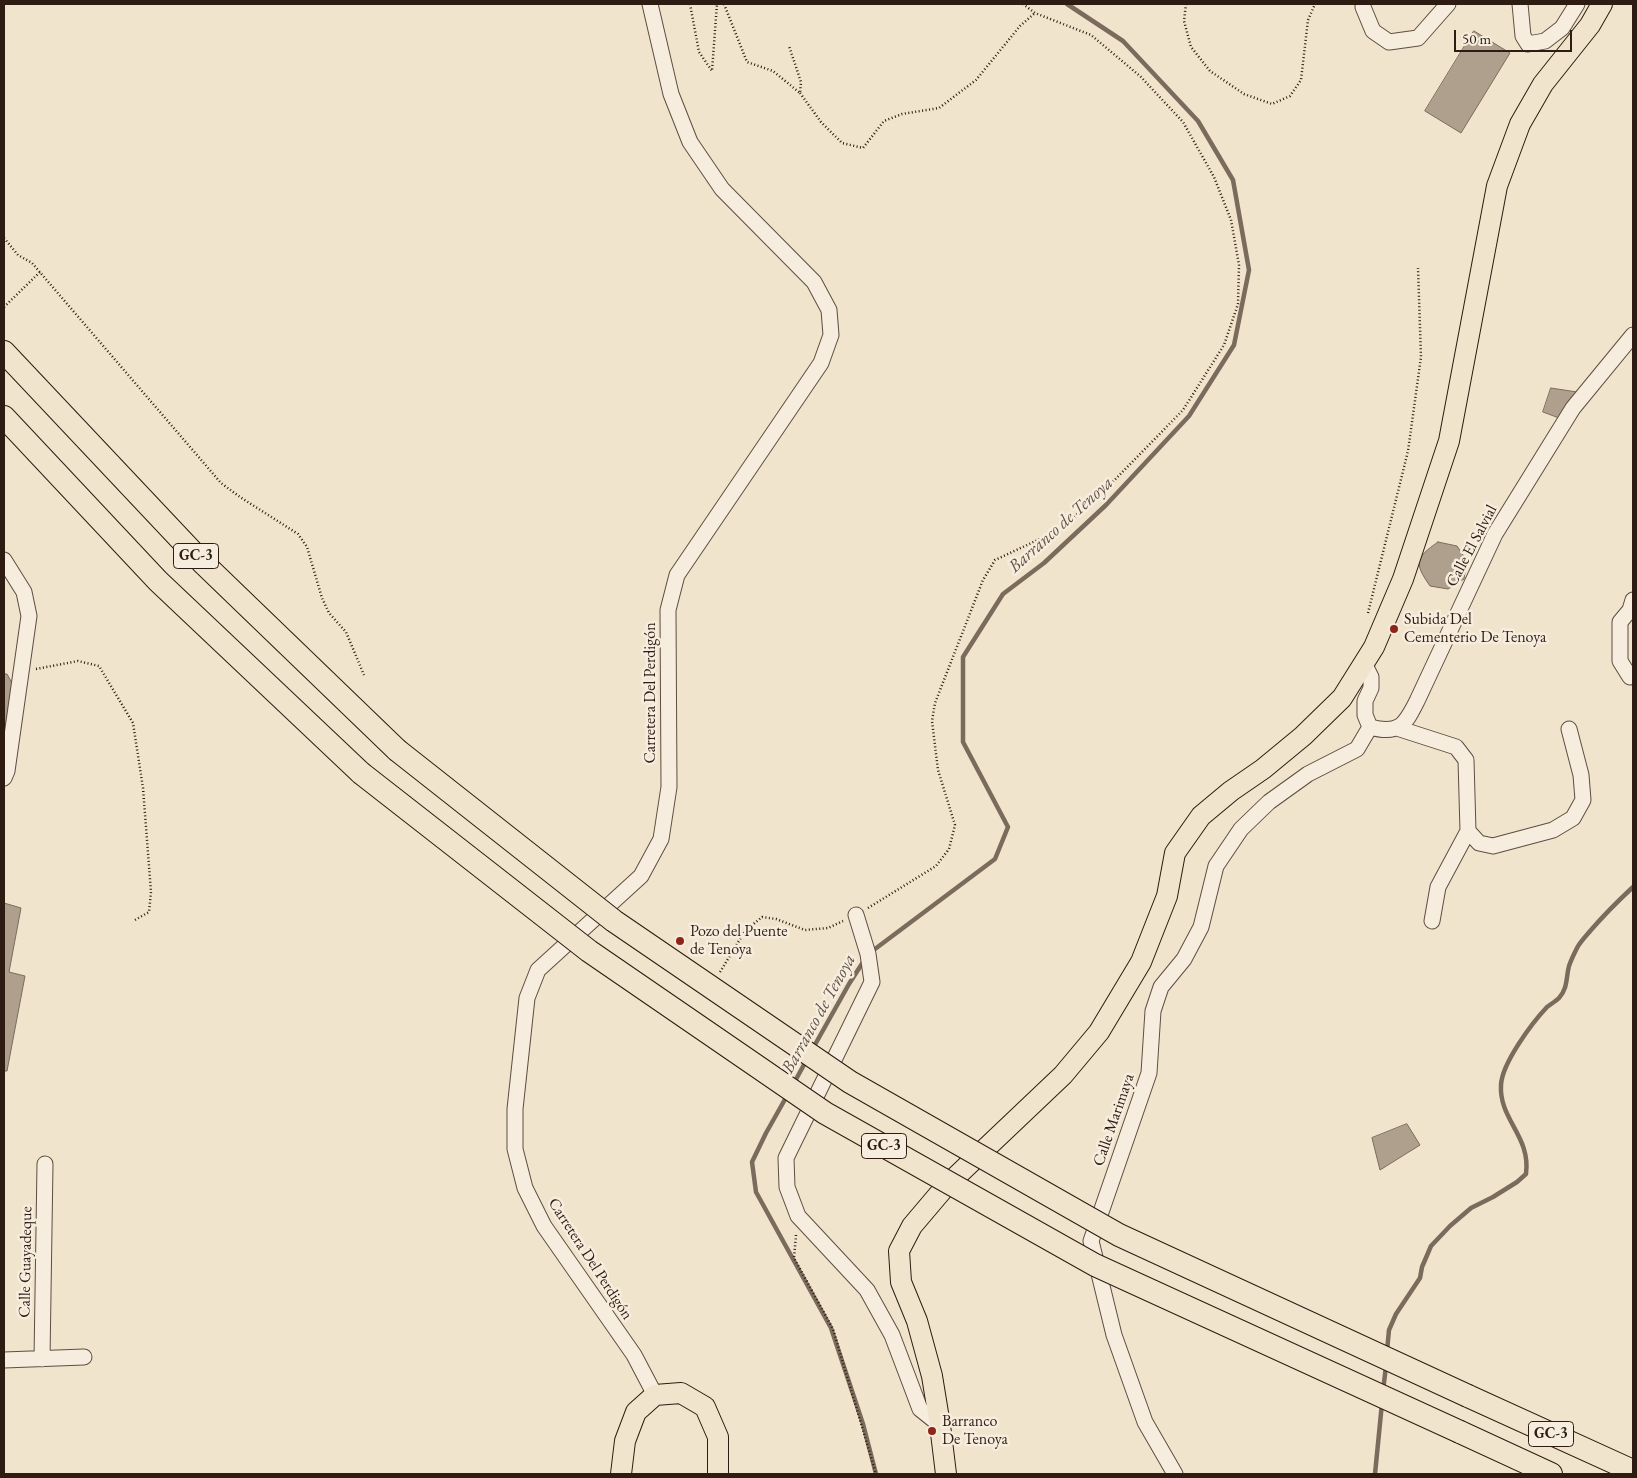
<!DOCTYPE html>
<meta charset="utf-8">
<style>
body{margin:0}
#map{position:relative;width:1637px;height:1478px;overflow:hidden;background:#f1e4cc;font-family:"EB Garamond",serif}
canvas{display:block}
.frame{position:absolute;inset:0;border:5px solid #2e1b12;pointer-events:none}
.scale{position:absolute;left:1454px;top:30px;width:118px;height:22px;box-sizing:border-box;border:2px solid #2e1b12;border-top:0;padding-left:6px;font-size:15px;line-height:18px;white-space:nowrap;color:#2e1b12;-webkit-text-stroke:4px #f6edde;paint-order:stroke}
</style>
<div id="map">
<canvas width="1637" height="1478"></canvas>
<div class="frame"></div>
<div class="scale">50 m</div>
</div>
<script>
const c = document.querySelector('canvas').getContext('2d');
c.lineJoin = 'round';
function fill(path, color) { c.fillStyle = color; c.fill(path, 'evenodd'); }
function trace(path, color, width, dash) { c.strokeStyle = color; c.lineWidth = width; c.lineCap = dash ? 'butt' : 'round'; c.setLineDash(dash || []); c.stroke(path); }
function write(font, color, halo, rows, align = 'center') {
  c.font = font + ' "EB Garamond",serif'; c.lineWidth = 5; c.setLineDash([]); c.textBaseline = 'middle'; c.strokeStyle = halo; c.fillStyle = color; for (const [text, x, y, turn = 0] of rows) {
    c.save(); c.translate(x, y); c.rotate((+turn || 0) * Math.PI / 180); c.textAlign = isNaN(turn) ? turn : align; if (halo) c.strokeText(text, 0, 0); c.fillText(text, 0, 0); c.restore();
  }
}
const water = new Path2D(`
 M1474 31 1510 53 1461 133 1425 111Z
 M1551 388 1577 392 1559 418 1543 412Z
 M1438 542 1457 546 1467 561 1464 579 1448 589 1430 586C1414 563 1415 558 1438 542Z
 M4 674H7L13 685 4 759Z
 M4 903 21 908 9 972 25 976 7 1071H4Z
 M1407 1124 1420 1145 1380 1170 1372 1138Z`);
fill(water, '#afa08d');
trace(water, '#7b6b5c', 1);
trace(new Path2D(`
 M871 952 995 859 1008 827 963 742V657L1003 594 1044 563 1106 505 1189 416 1234 345 1249 270 1233 180 1198 121 1123 41 1067 4
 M812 1050 849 984 865 959
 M794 1083 806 1061
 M788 1094 766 1133 752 1162 756 1192 831 1328 863 1424 876 1474
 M1387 1351 1389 1330 1396 1314 1420 1278 1422 1267 1431 1246 1450 1226 1471 1208 1493 1197 1517 1182 1526 1174C1531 1136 1499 1120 1501 1085 1502 1063 1532 1023 1547 1007 1551 1004 1556 1001 1559 998 1568 988 1566 977 1569 966 1571 960 1574 954 1577 948 1580 942 1586 936 1591 930 1604 915 1618 901 1633 887
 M1383 1391 1386 1366
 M1375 1474 1382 1403`), '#7b6b5c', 4.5);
const minor = new Path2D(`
 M650 4 671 94 690 142 722 189 814 282 829 310 831 335 821 363 677 575 668 610 669 787 661 839 641 876 538 970 527 998 515 1109V1149L525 1188 544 1226 634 1355 655 1395
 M1520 4 1523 36 1528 44 1545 41 1562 28 1577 4
 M1363 7 1373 31 1389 42 1418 38 1448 4
 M4 560 24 592 29 616 7 771 4 778
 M1364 663 1371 677V688L1365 701V715L1370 727C1399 735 1405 725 1417 701L1495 534 1573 408 1633 335
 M1630 677 1620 661V622L1630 610 1633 600
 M1397 728 1456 747 1466 760 1468 831 1438 887 1432 921
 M1468 831 1479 843 1493 846 1553 830 1573 818 1583 800 1581 775 1569 729
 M856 915 868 954 872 982 786 1158 787 1187 798 1216 867 1290 892 1335 920 1409 940 1425
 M42 1359 45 1164
 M4 1360 84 1357
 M1175 1474 1145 1422 1114 1335 1091 1241 1149 1073 1153 1011 1161 987 1184 959 1201 927 1216 866 1241 829 1269 802 1308 774 1357 749 1370 727`);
const major = new Path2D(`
 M621 1474 625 1441 636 1412 655 1395 681 1393 705 1407 718 1437V1474
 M946 1474 940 1425 932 1376 917 1321 901 1282 899 1251 912 1226 945 1187 1063 1075 1099 1032 1141 962 1167 896 1175 853 1201 816 1231 791 1263 769 1303 736 1342 698 1374 647 1403 579 1449 441 1497 186 1520 124 1543 84 1590 25 1602 4`);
const highway = new Path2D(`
 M4 352 202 562 397 750
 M4 417 158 581 361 773
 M1468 1396 1633 1471
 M1460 1432 1551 1474`);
trace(minor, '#5f4d40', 17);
trace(major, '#2e1b12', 22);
trace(highway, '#2e1b12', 24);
trace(new Path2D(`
 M690 4 699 52 712 71 717 4
 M724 4 747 62 773 71 800 93 801 82 789 46
 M1186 4 1184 21 1191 47 1210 71 1244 94 1272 104 1290 96 1301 80 1308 20 1315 4
 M800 93 821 122 842 143 863 148 884 121 902 114 939 108 976 80 1020 26 1035 13
 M4 238 18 255 32 263 221 483 240 497 298 534 307 547 322 598 329 613 346 632 364 675
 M4 307 40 272
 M1368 613 1408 451 1421 357 1418 268
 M36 669 78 661 99 666 133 723 143 788 151 892 149 912 135 920
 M868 908 936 866 949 849 955 825 938 770 932 721 935 703 983 580 995 560 1055 532 1093 502 1183 410 1224 345 1238 304 1239 265 1231 220 1214 177 1183 122 1141 77 1091 35 1035 13 1023 4
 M720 972 745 931 762 917 776 919 805 930 828 928 843 921
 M796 1235 794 1258 833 1329 876 1474`), '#2e1b12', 2.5, [1, 2.5]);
trace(minor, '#f6edde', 15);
trace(major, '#f1e4cc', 20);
trace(highway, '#f1e4cc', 22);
const highwayBridge = new Path2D(`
 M397 750 614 921 850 1082 1119 1235 1468 1396
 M361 773 589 951 825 1113 1095 1265 1460 1432`);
trace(highwayBridge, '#2e1b12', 24, []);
trace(highwayBridge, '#f1e4cc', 22);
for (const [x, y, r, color] of [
 [1394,629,5,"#8f2418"],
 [680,941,5,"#8f2418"],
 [932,1431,5,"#8f2418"]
]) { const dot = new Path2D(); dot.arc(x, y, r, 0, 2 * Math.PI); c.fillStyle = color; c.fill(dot); trace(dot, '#f6edde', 2); }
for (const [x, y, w] of [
 [196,556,45],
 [884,1146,45],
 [1551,1434,45]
]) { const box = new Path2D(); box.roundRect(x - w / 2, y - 12.5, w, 25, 4); c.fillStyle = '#f6edde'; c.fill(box); trace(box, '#2e1b12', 1); }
write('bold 15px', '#2e1b12', null, [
 ["GC-3",196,556],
 ["GC-3",884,1146],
 ["GC-3",1551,1434]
]);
write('16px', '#2e1b12', '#f6edde', [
 ["Calle El Salvial",1472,546,-62],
 ["Carretera Del Perdigón",651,693,-90],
 ["Calle Marimaya",1114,1120,-71],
 ["Carretera Del Perdigón",590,1259,57],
 ["Calle Guayadeque",26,1262,-89]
]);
write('16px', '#2e1b12', '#f6edde', [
 ["Subida Del",1404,620],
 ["Cementerio De Tenoya",1404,638],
 ["Pozo del Puente",690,932],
 ["de Tenoya",690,950],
 ["Barranco",942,1422],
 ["De Tenoya",942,1440]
], 'left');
write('italic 18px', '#625043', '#f6edde', [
 ["Barranco de Tenoya",1061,525,-42],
 ["Barranco de Tenoya",819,1014,-61]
]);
</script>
